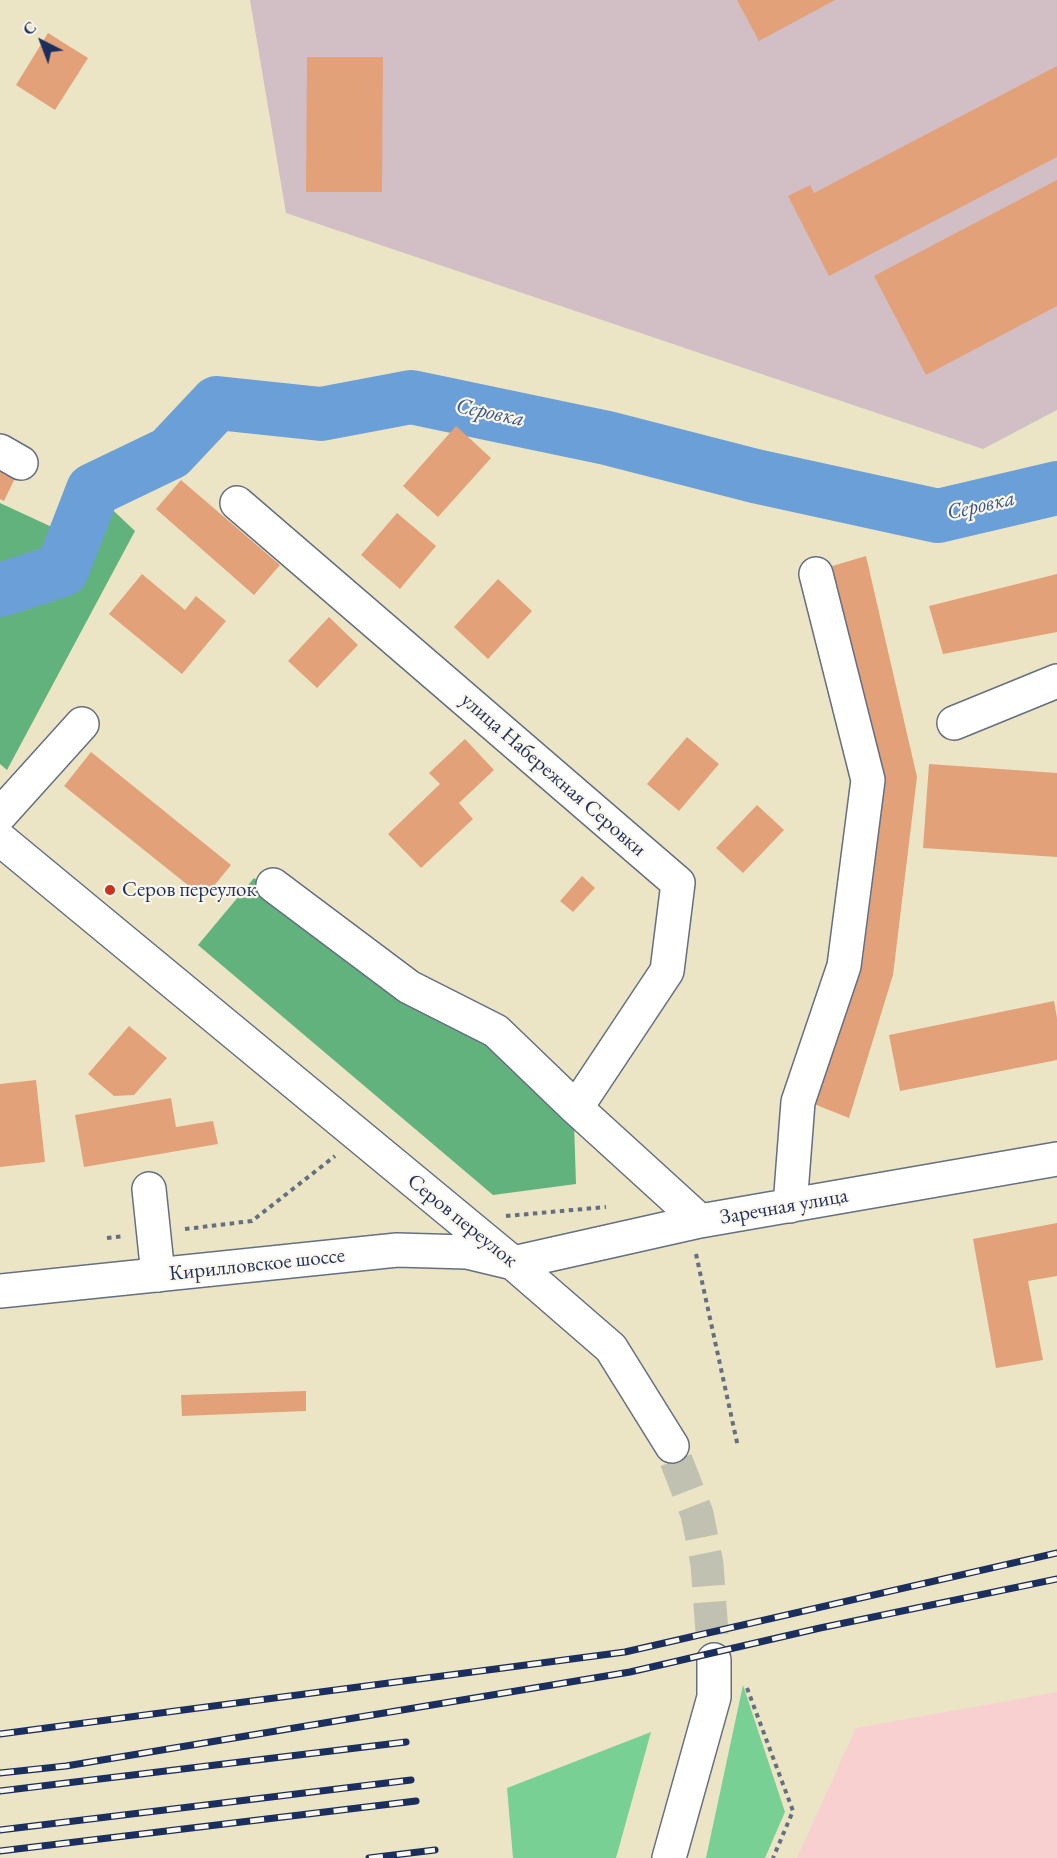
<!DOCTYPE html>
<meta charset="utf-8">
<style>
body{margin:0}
#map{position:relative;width:1057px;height:1858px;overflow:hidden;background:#ebe5c6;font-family:"EB Garamond",serif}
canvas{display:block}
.north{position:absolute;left:12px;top:12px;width:60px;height:60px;-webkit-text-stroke:4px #fbf7ec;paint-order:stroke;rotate:318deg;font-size:16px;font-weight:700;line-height:24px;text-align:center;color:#1b2f5e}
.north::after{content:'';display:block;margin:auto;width:21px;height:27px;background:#1b2f5e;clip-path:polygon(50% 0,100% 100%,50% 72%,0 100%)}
</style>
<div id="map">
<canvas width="1057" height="1858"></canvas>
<div class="north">С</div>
</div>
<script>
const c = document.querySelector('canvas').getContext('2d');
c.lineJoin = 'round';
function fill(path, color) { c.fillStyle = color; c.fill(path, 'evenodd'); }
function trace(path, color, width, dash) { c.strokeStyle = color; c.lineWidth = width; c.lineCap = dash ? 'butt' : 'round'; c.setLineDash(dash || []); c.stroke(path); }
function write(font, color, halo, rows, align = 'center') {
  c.font = font + ' "EB Garamond",serif'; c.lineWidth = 4.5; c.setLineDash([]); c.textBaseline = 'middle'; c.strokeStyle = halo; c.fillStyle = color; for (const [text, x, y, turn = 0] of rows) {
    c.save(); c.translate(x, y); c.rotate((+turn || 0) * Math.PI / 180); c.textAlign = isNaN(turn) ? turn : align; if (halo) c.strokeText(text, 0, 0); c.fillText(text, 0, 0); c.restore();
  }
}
fill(new Path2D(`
 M1057 1692V1858H797L856 1728Z`), '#f7d0cf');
fill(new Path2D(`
 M250 0H1057V410L983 449 286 213Z`), '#d2bec5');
fill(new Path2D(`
 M743 1685 785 1812 765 1858H706Z
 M651 1732 616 1858H513L507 1788Z`), '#79d095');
fill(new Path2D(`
 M100 498 135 531 7 770 0 764V605L74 583Z
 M0 503 67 534 55 559 0 577Z
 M254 878 408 996 491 1036 574 1123 576 1184 493 1195 198 945Z`), '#62b27e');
trace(new Path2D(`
 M0 590 62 570 93 490 170 453 217 403 321 414 411 397 607 438 755 476 938 516 1057 488`), '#6a9fd7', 54);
fill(new Path2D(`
 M737 0H835L759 41Z
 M48 33 88 58 55 110 16 85Z
 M307 57H383L382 192H306Z
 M1057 66V157L829 276 788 196 810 185 814 193Z
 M1057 180V306L926 375 874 276Z
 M456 426 491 458 438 517 403 486Z
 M0 466 17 474 4 501 0 499Z
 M181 480 280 565 254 595 156 509Z
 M397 513 436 546 400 589 361 555Z
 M866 556 917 777 893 975 849 1118 814 1104 862 965 885 784 829 567Z
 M142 574 185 610 196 596 226 621 182 674 109 614Z
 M1057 574V632L943 654 929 606Z
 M498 579 532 611 488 659 454 627Z
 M329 617 358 645 317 688 288 661Z
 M687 737 719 764 679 811 647 784Z
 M465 739 494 770 459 803 473 819 421 868 388 834 440 784 429 773Z
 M91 752 231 865 204 898 64 786Z
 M929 764 1057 773V857L923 848Z
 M757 805 784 830 743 873 716 848Z
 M582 876 595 888 573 912 560 901Z
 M1054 1001 1057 1018V1060L900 1091 889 1035Z
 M129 1026 167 1058 134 1095 114 1096 88 1074Z
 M36 1080 45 1162 0 1167V1084Z
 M171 1098 176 1127 213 1121 218 1144 84 1167 75 1115Z
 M1057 1223V1276L1028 1281 1043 1360 996 1368 973 1239Z
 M306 1391V1411L182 1416 181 1395Z`), '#e3a179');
trace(new Path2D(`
 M676 1460 697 1514 707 1564 714 1660`), '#c1c1b1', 33, [33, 16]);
const minor = new Path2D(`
 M0 451 21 463
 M237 503 678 883 667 971 576 1108
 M954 723 1057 681
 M0 815 82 724
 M0 839 513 1263 700 1221 1057 1159
 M273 885 409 987 496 1031 576 1108 700 1221
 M149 1189 158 1275
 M790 1206 798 1102 844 966 868 780 816 574`);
const major = new Path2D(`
 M0 1291 397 1250 467 1252 513 1263 611 1348 672 1446
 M669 1858 714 1697V1660`);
trace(minor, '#646f82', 36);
trace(major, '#646f82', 36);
trace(new Path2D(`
 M506 1216 606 1207
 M185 1229 252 1221 335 1156
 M107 1238 124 1236
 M696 1254 738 1447
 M747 1688 793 1811 773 1858`), '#646f82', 4, [4.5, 4.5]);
trace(minor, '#fff', 33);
trace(major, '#fff', 33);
const rail = new Path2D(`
 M0 1734 625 1652 1057 1553
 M0 1773 66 1766 630 1672 820 1628 1057 1579
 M0 1791 406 1742
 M0 1830 411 1780
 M0 1851 416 1801
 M369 1858 435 1850`);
trace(rail, '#1b2f5e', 7);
trace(rail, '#fbf7ec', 4.5, [14]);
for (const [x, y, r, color] of [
 [110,890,6,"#c8321e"]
]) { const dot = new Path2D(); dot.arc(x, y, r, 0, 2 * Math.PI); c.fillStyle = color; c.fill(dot); trace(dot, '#fbf7ec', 2); }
write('21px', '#1b2f5e', '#fbf7ec', [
 ["улица Набережная Серовки",553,775,41],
 ["Заречная улица",784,1207,-10],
 ["Серов переулок",462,1221,39],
 ["Кирилловское шоссе",257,1265,-6]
]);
write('21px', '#1b2f5e', '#fbf7ec', [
 ["Серов переулок",122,890]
], 'left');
write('italic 22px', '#375688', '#fbf7ec', [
 ["Серовка",490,413,12],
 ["Серовка",981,506,-13]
]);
</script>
